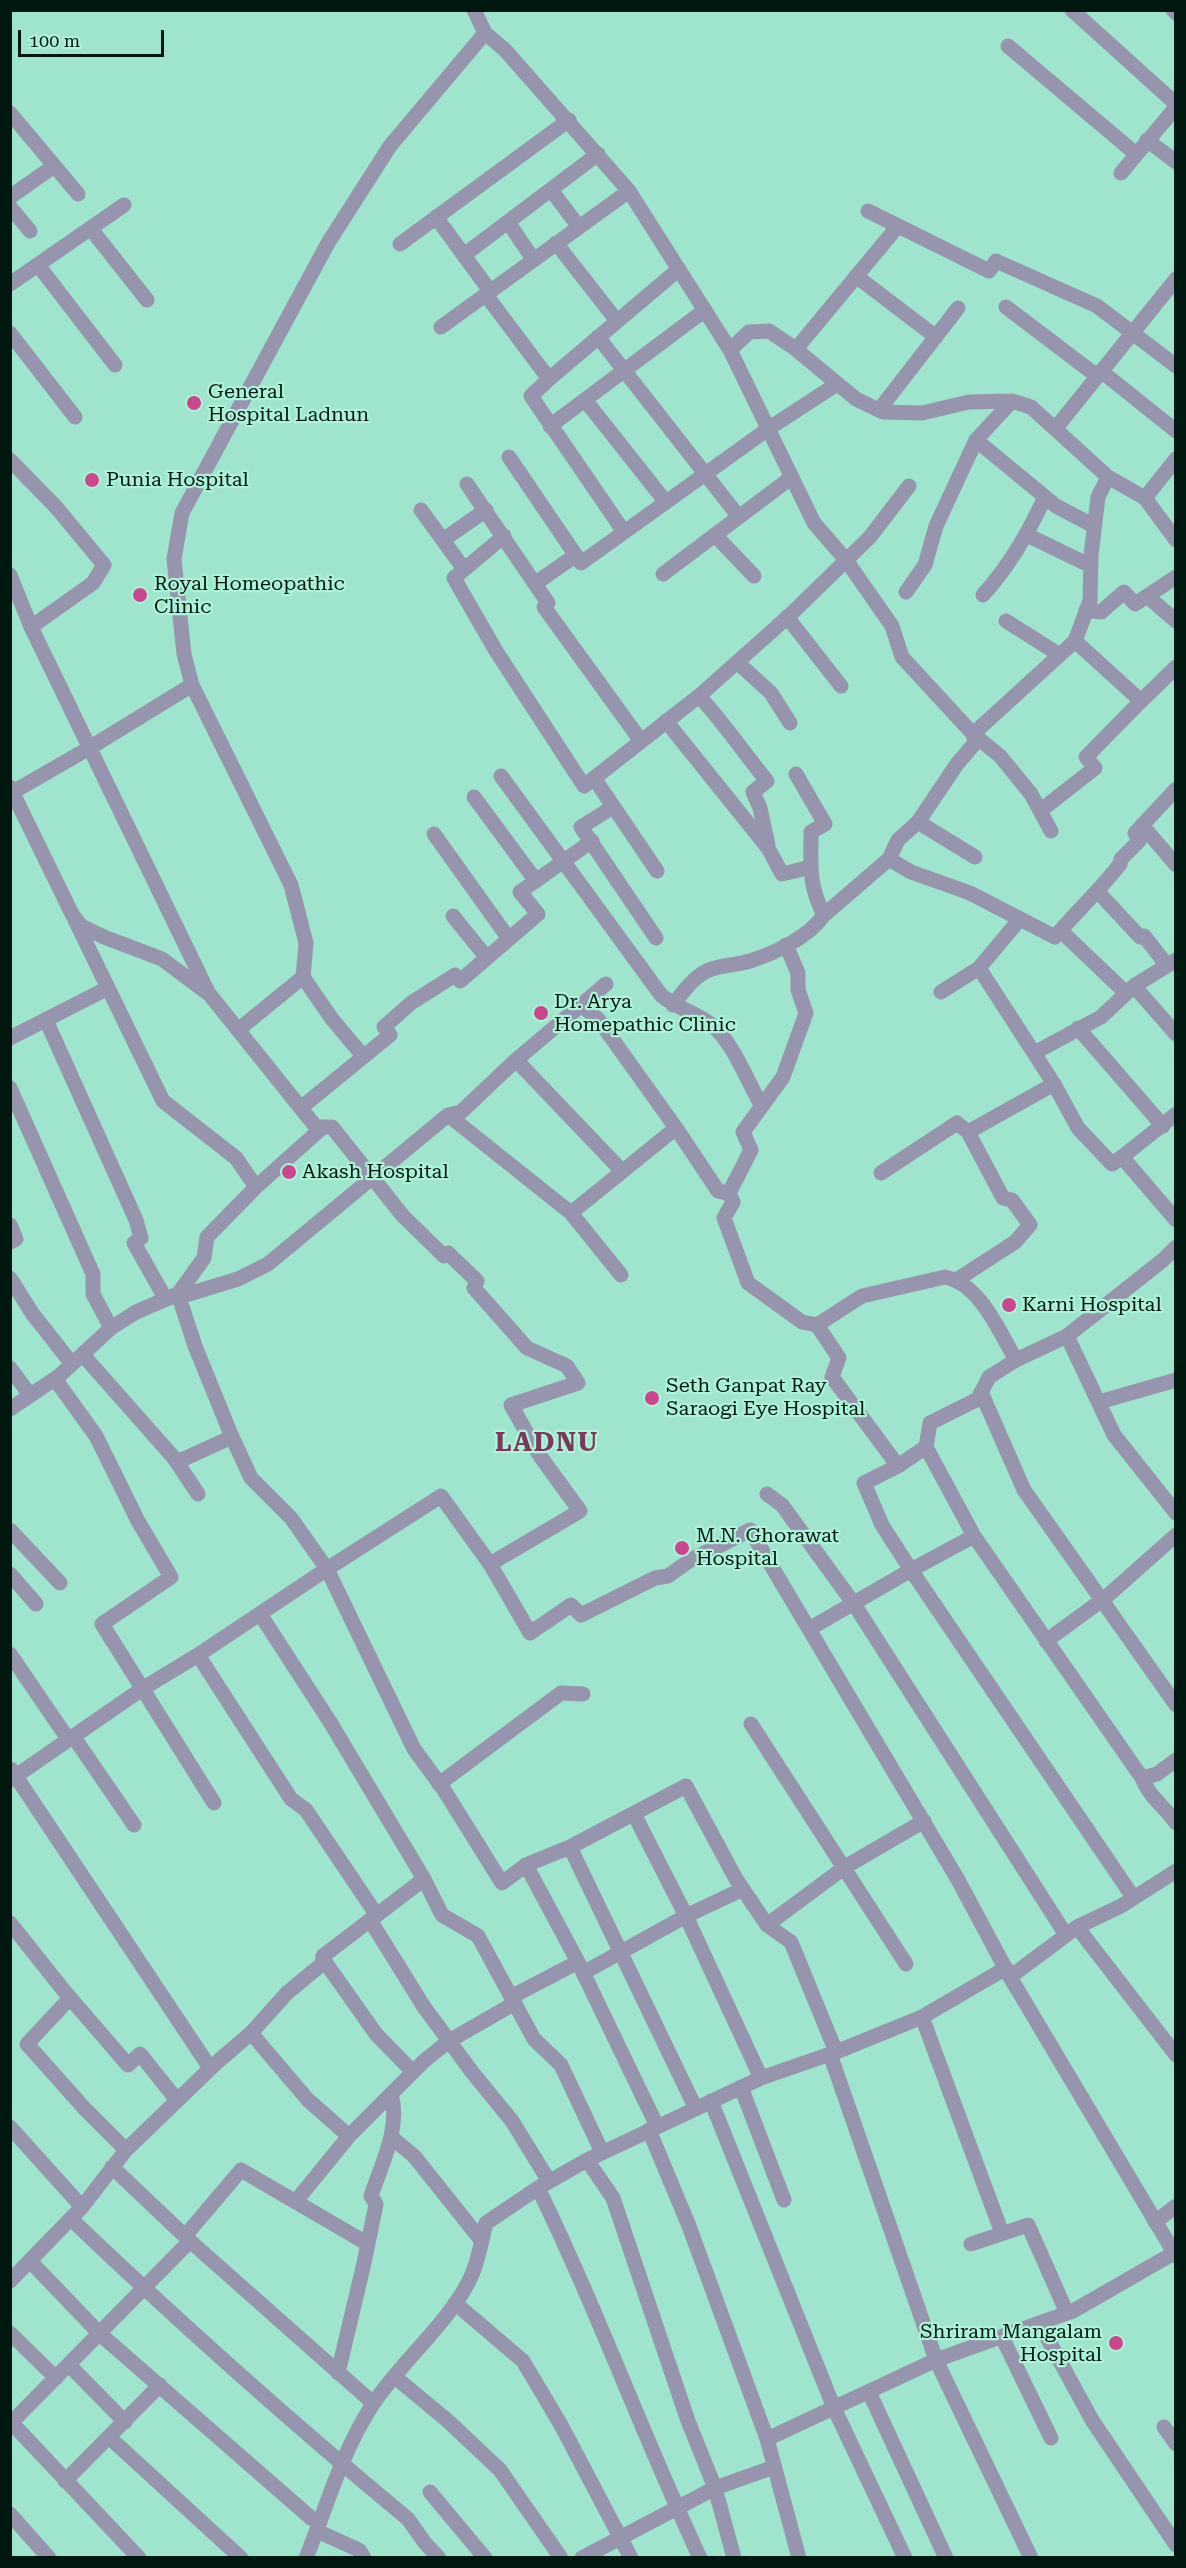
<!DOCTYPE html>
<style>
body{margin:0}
#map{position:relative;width:1186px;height:2568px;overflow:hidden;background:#9fe5cd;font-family:"Roboto Serif",serif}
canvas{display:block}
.frame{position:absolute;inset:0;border:12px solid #001810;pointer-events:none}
.scale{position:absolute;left:18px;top:30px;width:146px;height:27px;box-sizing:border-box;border:3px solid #001810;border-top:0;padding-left:8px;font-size:18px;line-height:21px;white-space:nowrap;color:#001810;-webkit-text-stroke:4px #acf3da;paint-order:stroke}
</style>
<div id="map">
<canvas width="1186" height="2568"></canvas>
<div class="frame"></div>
<div class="scale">100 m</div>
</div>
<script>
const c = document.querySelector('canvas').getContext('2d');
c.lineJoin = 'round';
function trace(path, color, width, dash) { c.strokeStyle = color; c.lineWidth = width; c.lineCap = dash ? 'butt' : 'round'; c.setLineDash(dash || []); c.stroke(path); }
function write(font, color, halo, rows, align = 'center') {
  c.font = font + ' "Roboto Serif",serif'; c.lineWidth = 4.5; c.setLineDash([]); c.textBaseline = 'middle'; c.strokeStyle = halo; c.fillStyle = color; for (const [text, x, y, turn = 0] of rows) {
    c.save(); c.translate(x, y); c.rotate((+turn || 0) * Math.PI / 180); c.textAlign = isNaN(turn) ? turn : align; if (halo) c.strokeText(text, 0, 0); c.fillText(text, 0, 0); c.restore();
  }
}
trace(new Path2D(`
 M474 10 485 33 505 50 629 191 730 350 814 523 846 560 892 626 902 657 973 734 1000 756 1031 794 1051 831
 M1072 10 1176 104
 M1173 10 1176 13
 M1008 46 1136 154
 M10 113 78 194
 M1147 140 1176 162
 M1121 173 1176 107
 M551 190 579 227
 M10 197 54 166
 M10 207 30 231
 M868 211 989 271 996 261 1097 306 1176 366
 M436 217 490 291
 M508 222 533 259
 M91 229 147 300
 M556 243 617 321
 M400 244 569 120
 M464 255 598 154
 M38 265 115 365
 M856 276 936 337
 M10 284 124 205
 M486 295 549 379 679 269
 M1006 307 1097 376
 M441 327 629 191
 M10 333 75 417
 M598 337 739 517
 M796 349 898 226
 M730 350 749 332 769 331 793 347 856 399 883 412 922 413 969 402 1012 401 1031 407 1108 477 1145 498 1176 540
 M1101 371 1176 431
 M549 379 531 396 624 532
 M585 400 665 501
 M879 410 958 308
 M550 426 705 310
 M1055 429 1176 279
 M976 440 1056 506 1094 526
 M509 457 581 563 768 429 837 384
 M10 460 56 507 104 565 93 583 31 627
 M467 484 548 603 544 607 641 741
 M1145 498 1176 459
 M421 510 464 569
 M715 535 754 576
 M1027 535 1091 566
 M504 536 454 578 496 651 584 786 699 696 790 615 870 537 909 486
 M443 540 486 510
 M663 574 792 477
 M10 575 31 627 207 990
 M536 583 576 555
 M906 592 925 565 936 526 976 440 1012 401
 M983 595C1010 565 1028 533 1045 497
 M1147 596 1176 621
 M1086 610 1101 612 1124 592 1135 604 1176 577
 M787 617 841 686
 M1006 621 1060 655
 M1075 641 1141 701 1176 667
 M737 662 771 693 790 723
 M699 696C724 723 744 753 767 781L753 792 760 808 768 845
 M666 721 768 848 782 874 811 867
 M973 734 1075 641 1090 601 1091 555 1098 497 1108 477
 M796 774 825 824 811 832C811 864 808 885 824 915
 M501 776 661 995C676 1008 697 1013 713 1026 733 1043 748 1082 761 1105
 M594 778 657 871
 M10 787 72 914 81 926 104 937 162 959 210 995 316 1127H332L403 1216 444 1256 448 1253 477 1281 474 1288 527 1348 567 1366 578 1383 511 1405 540 1456 580 1511 490 1564 530 1633 571 1605 581 1615 655 1578 668 1576 689 1561 750 1530 957 1878 1010 1977 1176 2256
 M13 792 91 747 192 685
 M474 797 536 881
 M613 807 581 827 656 938
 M1040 811 1095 768 1086 757 1141 701
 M918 822 975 857
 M1142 825 1176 865
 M434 834 509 939
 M889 859 911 872 970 893 1055 937C1076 912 1100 890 1120 864L1121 859 1139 841 1135 833 1176 789
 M1098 892 1140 937 1144 936 1166 964
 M453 916 487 958
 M75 920 163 1101 236 1158 256 1187
 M1061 931 1126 993
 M786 945 798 973V990L806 1013 783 1077 743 1132 751 1150 729 1193 733 1202 724 1218 748 1283 802 1322 817 1325 839 1358 832 1377 898 1466
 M979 968 1054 1084 1078 1128 1112 1164 1122 1157 1176 1220
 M303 977 332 1019 363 1056
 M1134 986 1176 1034
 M941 992 979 968 1020 919
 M581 1005 598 1019 676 1128 718 1191 729 1193
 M673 1005C682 993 694 976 709 970 721 965 737 965 750 961 775 953 809 937 824 915L889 859 898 840 918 822 957 764 975 743 973 734
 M46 1020 136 1220 141 1238 134 1243 165 1298
 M1078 1028 1163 1126
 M238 1030 303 977 306 943 291 885 192 685 184 654 174 559 182 513 328 243 390 146 485 33
 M10 1038 106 989
 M1034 1053 1101 1017 1134 986 1176 960
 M516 1060 621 1170
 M10 1088 93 1274V1294L111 1328
 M302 1107 390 1035 384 1027 411 1003 455 975 460 981 538 914 520 892 592 841
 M448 1115 571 1213 621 1275
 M1122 1157 1176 1114
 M881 1173 957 1123 968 1132 1054 1084
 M571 1213 676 1128
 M10 1225 16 1239 10 1242
 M10 1278 32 1313 72 1364
 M958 1279 1015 1242 1030 1225 1012 1200 1003 1198 968 1132
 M178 1294 195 1346 232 1437 251 1478 291 1518 327 1569 198 1655
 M179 1297 238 1279 268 1264 448 1115 461 1112 516 1060 606 984
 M817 1325 862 1296 945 1277C980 1284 999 1331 1016 1360
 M1067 1336 1114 1435 1176 1513
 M83 1355 174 1458 198 1494
 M10 1368 30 1395
 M55 1379 96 1436 138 1521 171 1577 102 1624 214 1803
 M981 1392 1024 1490 1176 1705
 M1099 1402 1176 1380
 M10 1409 59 1376 111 1328 136 1312 178 1294 204 1258 207 1237 256 1187 323 1127
 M926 1447 974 1536
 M177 1462 232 1437
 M767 1494 782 1505 854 1604 1066 1935
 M10 1530 60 1583
 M490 1564 441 1496 327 1569 414 1749 444 1790 502 1883 526 1865 578 1962 657 2126
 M10 1574 36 1604
 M260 1614 330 1722 424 1879
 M809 1629 911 1570 882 1525 864 1483 898 1466 926 1447 930 1423 978 1399 989 1377 1016 1360 1067 1336 1163 1260 1176 1247
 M1046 1641 1105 1598 1176 1535
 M10 1654 68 1739
 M751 1724 906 1964
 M73 1736 134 1825
 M11 1769 210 2068
 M1142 1778 1157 1774 1176 1760
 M10 1780 142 1689 198 1655 291 1799 306 1810 376 1914
 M439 1784 561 1693 583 1694
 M634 1814 686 1916 761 2078
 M570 1847 696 2109
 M526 1865 570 1847 686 1786 736 1879 767 1925 791 1942 836 2052
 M1133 1897 911 1570 974 1536 1142 1778C1149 1797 1165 1807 1176 1823
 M370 1920 424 2007 472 2072 512 2121 549 2181
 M10 1923 65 1992 128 2065 140 2054 177 2100
 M767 1925 845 1867 924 1821
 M1077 1927 1176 2055
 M323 1959 376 2034 413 2072
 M583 1973 686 1916 743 1889
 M1010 1977 1077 1927 1121 1906 1176 1871
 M511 1997 578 1962
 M70 1998 27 2044 85 2109 126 2150
 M922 2017 1002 2233
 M251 2033 308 2100 349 2136
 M830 2054 936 2360 1031 2558
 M741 2087 784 2200
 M711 2101 834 2408 905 2558
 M10 2127 82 2207
 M649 2130 689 2226 767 2439 799 2558
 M391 2137 414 2156 481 2240
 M587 2160 613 2198 688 2421 715 2488 734 2558
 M112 2167 190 2241 373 2403
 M538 2188C597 2309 643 2436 700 2558
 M296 2201 349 2136 391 2094
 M71 2219C180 2323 292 2423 408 2519L425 2543 439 2558
 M1155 2222 1176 2206
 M185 2236 241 2170 368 2244
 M971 2244 1028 2225 1067 2313
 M30 2261 100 2334 311 2518 320 2522
 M10 2281 82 2207 126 2150 215 2064 251 2033 287 1993 322 1964 323 1956 424 1879 442 1915 478 1936 534 2039 561 2065 602 2152
 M455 2303 523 2361 561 2425 631 2558
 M1039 2323 1092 2420 1176 2545
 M10 2333 56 2378
 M1002 2337 1051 2438
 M69 2365 125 2422
 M338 2373 364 2263 376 2204 371 2196C381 2165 401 2128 391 2094L424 2061 449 2041 515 2003
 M395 2377 448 2421 500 2470 561 2558
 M869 2392 946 2558
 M10 2421 139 2558
 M12 2422 190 2241
 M1164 2427 1176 2444
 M110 2438 241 2558
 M767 2439 936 2360 1073 2311 1174 2253
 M65 2481 160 2385
 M430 2492 485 2558
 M10 2514 49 2558
 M317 2531 359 2550 364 2558
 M306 2558C327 2506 341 2454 371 2407 398 2364 455 2318 473 2272 479 2257 482 2239 486 2223L538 2188 587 2160 761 2078 836 2052 922 2017 1006 1968
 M582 2558 715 2488 774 2467`), '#9794ad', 15);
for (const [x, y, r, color] of [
 [194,403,8,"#ca478e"],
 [92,480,8,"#ca478e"],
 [140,595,8,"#ca478e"],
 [541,1013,8,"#ca478e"],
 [289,1172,8,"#ca478e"],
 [1009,1305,8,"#ca478e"],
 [652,1398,8,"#ca478e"],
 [682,1548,8,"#ca478e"],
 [1116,2343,8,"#ca478e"]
]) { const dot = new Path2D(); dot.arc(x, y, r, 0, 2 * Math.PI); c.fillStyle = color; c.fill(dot); trace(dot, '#acf3da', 2); }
write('20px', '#001810', '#acf3da', [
 ["General",208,392],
 ["Hospital Ladnun",208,415],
 ["Punia Hospital",106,480],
 ["Royal Homeopathic",154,584],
 ["Clinic",154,607],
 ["Dr. Arya",554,1002],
 ["Homepathic Clinic",554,1025],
 ["Akash Hospital",302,1172],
 ["Karni Hospital",1022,1305],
 ["Seth Ganpat Ray",666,1386],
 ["Saraogi Eye Hospital",666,1409],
 ["M.N. Ghorawat",696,1536],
 ["Hospital",696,1559],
 ["Shriram Mangalam",1102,2332,"right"],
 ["Hospital",1102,2355,"right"]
], 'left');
c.letterSpacing = '1.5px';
write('bold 26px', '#7a395a', '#acf3da', [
 ["LADNU",547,1443]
]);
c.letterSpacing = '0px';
</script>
